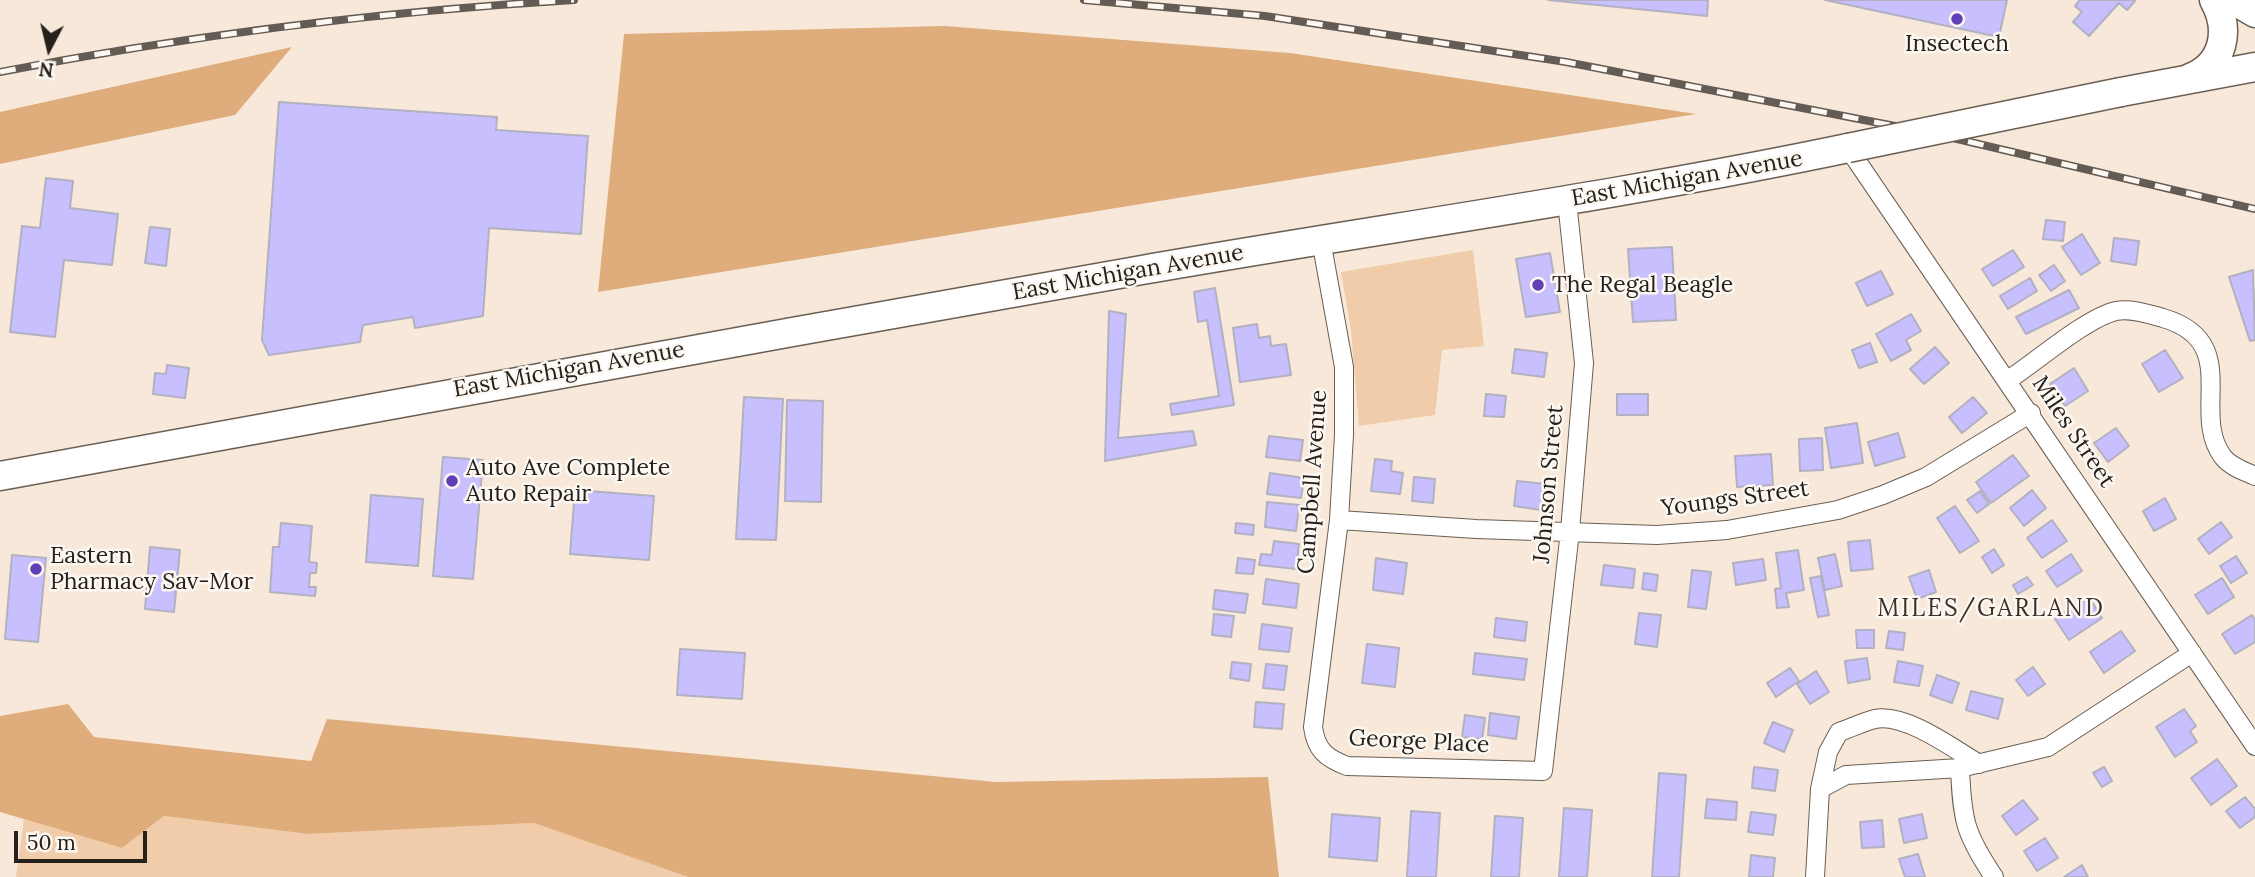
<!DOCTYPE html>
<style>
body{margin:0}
#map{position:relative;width:2255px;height:877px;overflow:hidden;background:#f7e8da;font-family:Lora,serif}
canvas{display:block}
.north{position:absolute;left:14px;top:14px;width:70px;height:70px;-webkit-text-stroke:5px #fdf7f1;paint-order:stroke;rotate:187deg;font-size:19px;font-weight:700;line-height:28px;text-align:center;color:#25201b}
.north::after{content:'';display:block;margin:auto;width:24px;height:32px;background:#25201b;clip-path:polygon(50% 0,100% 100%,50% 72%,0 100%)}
.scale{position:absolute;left:14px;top:831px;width:133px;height:32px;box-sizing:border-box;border:4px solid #25201b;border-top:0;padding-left:9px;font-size:21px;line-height:24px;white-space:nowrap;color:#25201b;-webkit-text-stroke:5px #fdf7f1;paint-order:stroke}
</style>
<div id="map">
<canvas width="2255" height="877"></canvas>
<div class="north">N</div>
<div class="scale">50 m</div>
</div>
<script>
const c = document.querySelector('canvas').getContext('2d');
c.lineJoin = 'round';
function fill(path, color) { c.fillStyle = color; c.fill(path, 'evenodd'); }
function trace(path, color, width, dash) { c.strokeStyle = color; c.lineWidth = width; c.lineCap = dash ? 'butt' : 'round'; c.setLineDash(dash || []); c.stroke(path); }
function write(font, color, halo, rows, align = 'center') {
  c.font = font + ' Lora,serif'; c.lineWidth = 5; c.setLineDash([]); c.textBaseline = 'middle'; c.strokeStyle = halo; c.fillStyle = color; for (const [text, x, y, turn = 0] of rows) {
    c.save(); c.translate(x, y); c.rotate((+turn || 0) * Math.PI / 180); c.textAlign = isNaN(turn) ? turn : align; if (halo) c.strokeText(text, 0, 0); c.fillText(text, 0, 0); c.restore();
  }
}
fill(new Path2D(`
 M1473 250 1484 346 1442 350 1435 415 1359 426 1351 330 1341 272Z
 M164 816 308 834 534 823 688 877H16L24 819 122 848Z`), '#f1ccaa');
fill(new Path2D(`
 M945 26 1290 53 1696 114 598 292 624 34Z
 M292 47 235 115 0 164V112Z
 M68 704 94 737 311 761 327 719 996 782 1268 777 1279 877H688L534 823 308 834 164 816 122 848 0 812V716Z`), '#dfad7c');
const building = new Path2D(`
 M1548 0H1708L1707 16Z
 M1825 0H2007L1999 37Z
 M2080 0H2134L2135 1 2127 10 2119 3 2089 36 2073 22 2082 12 2075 6Z
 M279 102 497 117 496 130 588 136 581 234 489 228 483 316 415 328 413 317 363 325 360 342 269 355 262 340Z
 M46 178 73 181 70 208 118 214 112 265 64 260 55 337 10 332 22 226 40 228Z
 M2046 220 2065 222 2063 241 2043 239Z
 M150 227 170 229 166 266 145 263Z
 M2082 234 2100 263 2081 275 2062 247Z
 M2114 238 2139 241 2136 265 2111 261Z
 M1672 247 1676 320 1633 322 1628 249Z
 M2013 250 2024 267 1993 286 1982 269Z
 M1550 253 1560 312 1526 317 1516 259Z
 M2054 265 2065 281 2051 291 2039 275Z
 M2253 270 2255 340 2250 341 2229 277Z
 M1881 271 1893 294 1867 306 1856 283Z
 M2030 278 2037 291 2008 309 2000 296Z
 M1215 288 1234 405 1172 415 1170 404 1219 396 1207 320 1198 322 1194 292Z
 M2069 290 2079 308 2026 334 2016 317Z
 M1109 311 1126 314 1118 438 1193 431 1196 445 1105 461Z
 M1911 314 1921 331 1906 340 1911 350 1891 361 1876 334Z
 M1257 324 1259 338 1270 336 1271 346 1286 344 1291 375 1240 382 1233 328Z
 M1870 343 1877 362 1859 368 1852 350Z
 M1935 347 1949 363 1924 384 1910 369Z
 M1515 349 1547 353 1544 377 1512 373Z
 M2165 350 2183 378 2159 392 2142 364Z
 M167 365 189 368 185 398 153 394 155 373 166 374Z
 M2074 368 2088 391 2065 406 2050 384Z
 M1486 394 1506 396 1504 417 1484 416Z
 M1617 394H1648V415H1617Z
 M744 397 783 399 776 540 736 539Z
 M1973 397 1987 413 1962 433 1949 417Z
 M787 400 823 401 821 502 785 501Z
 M1857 423 1863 463 1831 468 1825 428Z
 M2116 428 2129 446 2108 462 2094 443Z
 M1898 433 1905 457 1875 466 1868 442Z
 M1269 436 1303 440 1300 461 1266 457Z
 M1822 438 1823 470 1800 471 1799 439Z
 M1771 454 1773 485 1737 487 1735 456Z
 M2013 455 2029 476 1991 503 1976 482Z
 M443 457 483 460 473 579 433 576Z
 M1375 459 1392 461 1391 471 1403 473 1400 494 1371 491Z
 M1270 473 1304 478 1301 498 1267 494Z
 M1414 477 1435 479 1433 503 1412 501Z
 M1517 481 1545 484 1541 510 1514 506Z
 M575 490 654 496 649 560 570 554Z
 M2032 490 2046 508 2024 526 2010 508Z
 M1980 491 1989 504 1977 513 1967 500Z
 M371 495 423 499 418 566 366 562Z
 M2165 498 2176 519 2154 531 2143 511Z
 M1267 502 1299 505 1296 531 1265 527Z
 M1955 506 1979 541 1960 553 1937 518Z
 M2052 520 2067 541 2042 558 2027 538Z
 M2221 522 2232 537 2209 554 2198 539Z
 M281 523 312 526 309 562 317 563 316 573H310L309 587H316L315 596 270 592 273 547H279Z
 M1236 523 1254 525 1253 535 1235 533Z
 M1870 540 1873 569 1851 571 1848 542Z
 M1274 541 1299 544 1296 569 1259 565 1261 554 1272 555Z
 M150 547 180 550 174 612 145 609Z
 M1994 549 2004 565 1992 573 1982 557Z
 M1798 550 1804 590 1786 593 1789 607 1777 608 1775 589 1781 588 1776 553Z
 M1835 554 1842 586 1825 590 1818 558Z
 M2071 554 2082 571 2057 587 2046 571Z
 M12 555 46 558 38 642 5 639Z
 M2236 556 2247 573 2231 583 2220 566Z
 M1238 558 1255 560 1253 574 1236 573Z
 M1376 558 1407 563 1403 594 1373 590Z
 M1763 559 1766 580 1736 585 1733 563Z
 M1604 565 1635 569 1633 588 1601 585Z
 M1692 570 1711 572 1706 609 1688 607Z
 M1929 570 1936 592 1917 599 1909 577Z
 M1644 573 1658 575 1656 591 1642 589Z
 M1821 576 1829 615 1818 617 1810 578Z
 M2027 577 2033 585 2018 594 2013 585Z
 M2222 578 2234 597 2208 614 2195 595Z
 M1266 579 1299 584 1296 608 1263 604Z
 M1215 590 1248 594 1245 613 1213 609Z
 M2089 597 2102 618 2069 640 2055 619Z
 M1639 613 1661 615 1657 647 1635 644Z
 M1214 614 1234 616 1231 637 1212 635Z
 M2252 615 2255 620V642L2235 654 2222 634Z
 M1496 618 1527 622 1525 641 1494 637Z
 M1262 624 1292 628 1289 652 1259 649Z
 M1856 630H1874V648H1857Z
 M1889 631 1905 633 1903 650 1886 648Z
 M2121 631 2135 651 2104 673 2090 652Z
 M1367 644 1399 648 1395 687 1362 683Z
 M680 649 745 653 742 699 677 695Z
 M1475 653 1527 659 1524 680 1473 674Z
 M1867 658 1870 679 1848 683 1845 661Z
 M1898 661 1923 666 1919 686 1894 682Z
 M1232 662 1251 664 1249 681 1230 678Z
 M1266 664 1287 666 1284 690 1263 688Z
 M2033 667 2045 684 2028 696 2016 680Z
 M1790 668 1799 681 1776 697 1767 683Z
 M1816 671 1829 692 1810 704 1797 684Z
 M1937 675 1959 683 1952 703 1930 695Z
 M1971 691 2003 699 1998 719 1966 710Z
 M1256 702 1284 704 1282 729 1254 727Z
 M2184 709 2196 726 2190 731 2197 742 2175 757 2156 727Z
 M1490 713 1519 717 1516 739 1488 735Z
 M1465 715 1485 718 1482 739 1462 737Z
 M1773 722 1793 730 1784 752 1764 743Z
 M2217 759 2237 786 2211 805 2191 778Z
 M1754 767 1778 770 1775 791 1752 788Z
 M2104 767 2112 781 2102 787 2093 773Z
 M1659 773 1686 775 1679 877H1652Z
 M2245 797 2255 809V817L2240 828 2226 811Z
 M1707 799 1737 802 1736 820 1705 818Z
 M2023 800 2038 819 2016 835 2002 816Z
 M1564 808 1592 810 1587 877H1559Z
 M1411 811 1440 813 1436 877H1407Z
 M1751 812 1776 815 1773 835 1748 832Z
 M1332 814 1380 818 1377 861 1329 857Z
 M1922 814 1927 838 1904 843 1899 819Z
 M1495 816 1523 818 1519 877H1491Z
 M1882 820 1884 847 1862 848 1860 822Z
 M2045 838 2058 858 2037 871 2024 851Z
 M1918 854 1925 877H1905L1899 859Z
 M1751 855 1775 858 1773 877H1749Z
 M2082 865 2088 877H2064Z`);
fill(building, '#c8bffe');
trace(building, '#b2b0c1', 2);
const street = new Path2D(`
 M1848 148 2255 746
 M1321 240 1344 367V435L1339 520 1313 727C1316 750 1326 758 1347 766L1543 771 1570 531 1584 363 1567 201
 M2008 380C2036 362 2086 318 2116 311 2130 308 2149 314 2163 318 2244 342 2189 412 2223 457 2231 467 2244 471 2255 476
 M1339 520 1476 529 1657 535 1727 530 1838 510 1883 495 1926 477 2031 413
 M1960 768C1962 820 1965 834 1994 877
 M1820 789 1828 752 1839 732C1851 728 1863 722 1875 719 1906 713 1954 749 1979 764
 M1815 877 1820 789 1846 775 1960 768 2048 747 2192 653`);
const primary = new Path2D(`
 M2233 0 2255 13
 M2190 78C2224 65 2231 30 2214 0
 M2121 92 2255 67
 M0 476C380 406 761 337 1142 270 1377 229 1614 197 1848 148`);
trace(street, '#6b5e53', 20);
trace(primary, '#6b5e53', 31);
trace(street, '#fff', 18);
trace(primary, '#fff', 28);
const rail = new Path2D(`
 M1084 0 1265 16 1566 62 1936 134 2255 209
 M0 72C185 36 386 11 574 0`);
trace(rail, '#645c54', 8);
trace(rail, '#fdf7f1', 5, [16]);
const primaryBridge = new Path2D(`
 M1848 148 2121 92`);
trace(primaryBridge, '#6b5e53', 31, []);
trace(primaryBridge, '#fff', 28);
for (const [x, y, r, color] of [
 [1957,19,7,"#603fb7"],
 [1538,285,7,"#603fb7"],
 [452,481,7,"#603fb7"],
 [36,569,7,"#603fb7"]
]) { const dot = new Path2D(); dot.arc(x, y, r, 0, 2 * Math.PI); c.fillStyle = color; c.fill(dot); trace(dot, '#fdf7f1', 2.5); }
write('23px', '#25201b', '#fdf7f1', [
 ["Insectech",1957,44,"center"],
 ["The Regal Beagle",1552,285],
 ["Auto Ave Complete",466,468],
 ["Auto Repair",466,494],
 ["Eastern",50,556],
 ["Pharmacy Sav-Mor",50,582]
], 'left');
write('23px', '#25201b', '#fdf7f1', [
 ["East Michigan Avenue",1687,179,-10],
 ["East Michigan Avenue",1128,273,-10],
 ["East Michigan Avenue",569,370,-10],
 ["Miles Street",2073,432,56],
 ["Campbell Avenue",1313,482,-86],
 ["Johnson Street",1549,484,-85],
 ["Youngs Street",1735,499,-8],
 ["George Place",1419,742,3]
]);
c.letterSpacing = '2px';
write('24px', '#3d3127', '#fdf7f1', [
 ["MILES/GARLAND",1991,609]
]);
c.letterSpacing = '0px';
</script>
